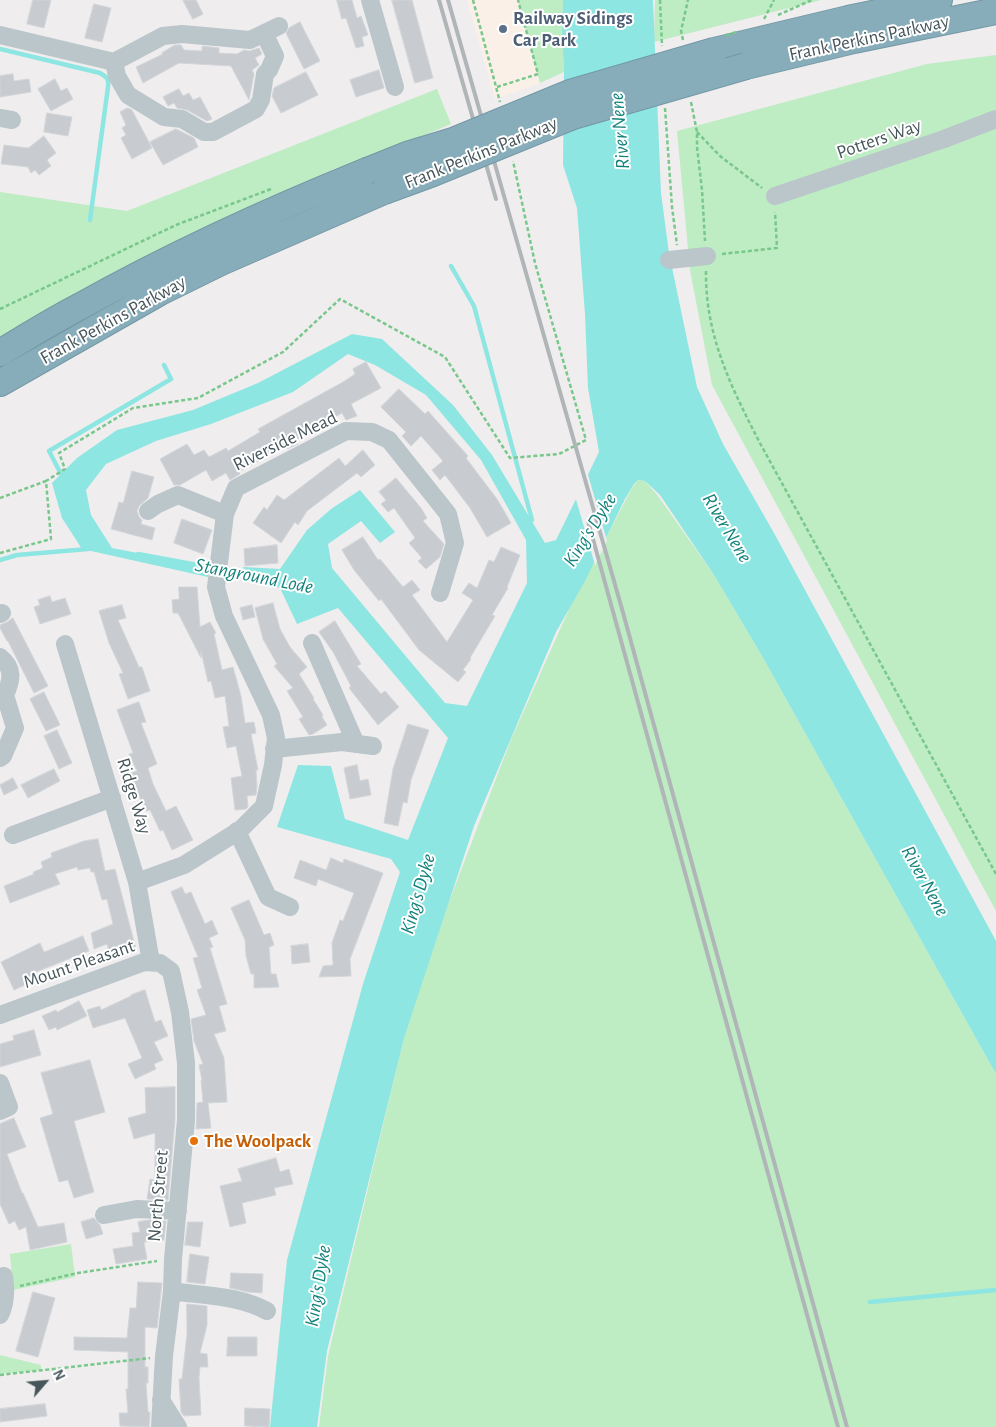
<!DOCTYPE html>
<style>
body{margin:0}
#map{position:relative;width:996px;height:1427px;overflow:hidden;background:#f0edee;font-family:"Alegreya Sans",sans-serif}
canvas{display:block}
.north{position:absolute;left:20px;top:1357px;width:50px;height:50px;-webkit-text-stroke:4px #fff;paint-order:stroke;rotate:63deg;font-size:14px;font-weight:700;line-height:20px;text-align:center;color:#47565a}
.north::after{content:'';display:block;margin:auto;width:18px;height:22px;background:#47565a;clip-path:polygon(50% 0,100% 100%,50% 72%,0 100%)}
</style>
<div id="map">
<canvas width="996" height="1427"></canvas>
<div class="north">N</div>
</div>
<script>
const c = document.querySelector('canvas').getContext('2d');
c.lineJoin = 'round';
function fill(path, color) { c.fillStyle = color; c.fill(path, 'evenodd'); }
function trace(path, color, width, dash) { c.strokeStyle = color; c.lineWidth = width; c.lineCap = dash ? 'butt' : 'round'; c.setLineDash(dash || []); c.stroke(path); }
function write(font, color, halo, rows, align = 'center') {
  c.font = font + ' "Alegreya Sans",sans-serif'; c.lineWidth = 4; c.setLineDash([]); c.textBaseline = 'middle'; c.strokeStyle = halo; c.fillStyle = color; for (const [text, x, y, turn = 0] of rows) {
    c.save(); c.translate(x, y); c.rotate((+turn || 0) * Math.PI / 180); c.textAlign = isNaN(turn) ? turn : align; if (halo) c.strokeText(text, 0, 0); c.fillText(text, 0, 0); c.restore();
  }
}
fill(new Path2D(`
 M467 0H517L540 83 495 99Z`), '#faf0e7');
fill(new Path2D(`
 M518 0H563L562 32 564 72 540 83Z
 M655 0H821L654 42Z
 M996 55V911L712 385 690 270 677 131 927 64Z
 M437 89 451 124 365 160 334 169 189 236 70 297 0 337V192L127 211Z
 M638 480 645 481 658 496 714 575 762 656 996 1074V1427H319L328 1356 404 1037 447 907 510 742 570 607 632 488Z
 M71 1244 75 1277 13 1290 10 1254Z
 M0 1355 41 1365V1370L0 1374Z`), '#beecc3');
fill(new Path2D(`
 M563 0H653L661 193 669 253 697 387 723 444 774 533 996 941V1074L762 656 714 575 660 495 645 481 638 480 634 484 625 499 585 581 556 632 474 826 404 1038 327 1351 317 1427H270L287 1260 363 984 400 872 391 859 277 827 298 765 331 766 345 819 408 840 448 738 338 608 297 624 280 588 242 579 243 567 280 569 307 530 331 509 360 490 395 532 380 543 361 521 328 544 332 568 445 703 467 706 527 583 526 540 481 460 426 395 375 365 348 354 293 392 211 424 156 441 106 464 86 490 91 515 112 548 209 567 208 577 82 549 62 518 52 483 77 458 117 430 193 410 258 383 352 334 382 339 453 405 492 455 545 543 556 540 599 452 588 388 585 314 577 208 563 165 564 72 562 32Z`), '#8de6e1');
fill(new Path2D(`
 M587 471 607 541 595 565 575 496Z`), '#f0edee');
trace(new Path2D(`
 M0 49 100 73C107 77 109 79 108 87L90 220
 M451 266 474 306 532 520
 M61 474 49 451 171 379 164 365
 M138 554 214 568
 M0 560 17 555 88 549
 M221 569 248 574
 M870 1302 996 1290`), '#8de6e1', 4.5);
const building = new Path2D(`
 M33 0H51L44 28 27 24Z
 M183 0H196L203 14 193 19Z
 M337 0H352L357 18 361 16 368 35 362 37 364 46 356 48 346 18 342 19Z
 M392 0H412L433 78 415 83Z
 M94 4 111 8 102 42 85 38Z
 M300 22 320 61 304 69 286 33 289 28Z
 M175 45H181L184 50 202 51V46L219 48V53L237 54 244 50 250 51 259 48 262 54 255 58 259 65 252 70 254 74 249 100 231 66 179 63 143 83 136 67 163 54 162 53Z
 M379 70 384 88 356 97 350 80Z
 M306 72 318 95 281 113 272 96 274 88Z
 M13 74 14 81 29 79 31 92 0 97V76Z
 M55 79 61 91 67 88 73 99 51 111 38 89Z
 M179 89 183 96 189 93 193 100 200 97 212 119 207 121 187 110 177 108 174 103 168 106 163 97Z
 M128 108 132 110 152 148 132 159 121 138 126 135 122 128 126 125 120 112Z
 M47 113 72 117 68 136 44 132Z
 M176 129 194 138 198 147 163 165 150 142Z
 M44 136 56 153 47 160 51 166 39 175 35 170 31 173 28 167 1 164 4 145 28 148Z
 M366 362 381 388 351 404 357 416 346 420 342 413 309 431 310 433 296 440 298 444 287 449 285 446 239 472 240 474 230 480 226 473 212 481 206 470 180 485H174L160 459 187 444 194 455 204 450 209 457 226 448 228 451 260 432 258 429 343 382 355 374 353 369Z
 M399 389 425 414 428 411 468 456 466 458 497 499 511 523 487 537 470 508 445 475 440 480 432 470 443 461 421 436 411 446 402 436 406 432 381 407Z
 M363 450 375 465 361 477 357 473 307 511 298 525 295 522 281 543 253 523 264 507 267 510 277 495 284 500 339 458 345 466Z
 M132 471 154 477 148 498 139 506 137 511 139 517 142 520 141 524 155 528 152 540 111 529 119 502 123 503Z
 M396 478 421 508 427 518 423 521 444 544 440 557 426 569 418 561 422 558 409 543 415 538 394 508 388 512 381 504 386 500 379 492Z
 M182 519 212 530 203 554 174 543Z
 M363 537 378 560 380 559 403 587 412 580 420 590 412 595 447 642 473 600 462 593 469 583 477 588 489 560 494 562 501 547 520 555 507 587 508 588 492 615 495 616 470 658 471 659 463 670 466 672 458 682 419 650 381 599 379 601 354 570 342 550Z
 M277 545 278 563 245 566 244 549Z
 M179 587H197L200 627 210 622 216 633 214 634 222 670 233 667 241 696 245 723 254 722 256 733 251 734 258 770H256L257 786 256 795 247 796 248 807 246 809 235 810 231 778 242 776 236 746 227 748 223 727 229 726 225 696 215 698 211 681 208 682 201 651V658L178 613H173L172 600 179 599Z
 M50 596 52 602 65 598 71 614 40 624 34 607 40 605 38 600Z
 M273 603 280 629 290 647 307 667 299 674 314 698 313 699 323 715 322 717 327 725 313 734 309 735 299 719 303 717 287 691 293 688 274 666 277 664 263 639 255 608Z
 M122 605 126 618 118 620 139 667H142L150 691 128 699 119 674 123 673 109 643 99 611Z
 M252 605 255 617 243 620 240 608Z
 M13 618 48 686 34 693 8 641H7L0 628V625L7 622Z
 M335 621 361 664 357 666 381 694 385 691 399 707 378 725 349 688 351 686 333 652 319 632Z
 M44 692 60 725 46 731 30 699Z
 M139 702 146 722 141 723 157 764 148 768 153 784 166 811 176 806 193 840 172 850 163 830 160 831 150 810 146 811 140 798 131 773 137 771 129 754 133 753 117 710Z
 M408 724 429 730 411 780 407 803 403 802 398 826 384 823 393 769Z
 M57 730 72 763 59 769 44 736Z
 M357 765 360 781 368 779 371 795 350 799 344 768Z
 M54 769 60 781 28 798 21 785Z
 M13 778 18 788 4 795 0 785Z
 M98 839 105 871 115 869 136 949 110 956 107 944 94 949 91 933 113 924 107 899 102 900 94 872H91L90 868 78 870 77 867 55 874 60 884 10 903 4 886 34 874 33 872 43 868 41 862 52 857 51 853 84 841Z
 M331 858 343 863 344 859 383 873 350 959 351 976 319 977 323 966 333 965 332 943 340 920 343 921 354 893 318 879 316 886 294 878 300 860 326 870Z
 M182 887 185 894 191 892 205 924 212 920 218 934 209 938 213 947 210 948 227 1004 219 1006 226 1031 214 1034 224 1058 227 1102 208 1103 211 1128 196 1129 197 1103 203 1102 201 1080H202L199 1065 203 1064 194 1041 191 1019 206 1015 197 990 202 988 193 958 198 957 171 892Z
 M249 900 264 935 270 933 274 945 269 947 271 974H276L279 987 254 988V974H251L246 956 245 940 231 908Z
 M83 936 89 951 31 974 34 981 14 990 1 962 40 943 44 952Z
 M308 944 310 962 292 964 291 946Z
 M145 990 155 1022 161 1020 168 1036 154 1042 163 1060 154 1064 156 1069 135 1079 128 1064 142 1058 125 1018 93 1028 87 1010 100 1006 101 1010 131 996V995Z
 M79 1001 87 1016 57 1030 56 1027 49 1030 42 1016 56 1010 57 1012Z
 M34 1030 41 1055 0 1067V1044L14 1040 13 1036Z
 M90 1060 105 1112 74 1121 94 1192 74 1198 68 1180 59 1182 40 1118 53 1114 41 1073Z
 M175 1087V1120L168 1200 147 1199 150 1179 155 1180V1133L134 1139 128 1118 146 1113 145 1088Z
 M14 1118 26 1147 7 1154 22 1193H23L38 1227 64 1223 67 1242 30 1250 26 1227 19 1230 15 1221 9 1224 0 1204V1124Z
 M276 1158 280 1172 289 1169 293 1184 274 1188 276 1195 242 1203 246 1223 230 1227 220 1186 242 1181 238 1169Z
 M94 1218 100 1225 103 1234 86 1239 81 1222Z
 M149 1220 166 1221 164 1240 144 1242 147 1259 116 1264 113 1249 133 1246 132 1233 140 1232 138 1222Z
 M188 1222H203L200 1247 185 1245Z
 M190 1254 209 1257 205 1284 187 1282Z
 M231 1273 263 1274 262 1293 248 1292 230 1288Z
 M138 1282 162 1283 157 1328 145 1327V1367H148V1383H146L148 1412H150L149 1427 120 1426 119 1413H128L126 1389H128V1352L74 1350V1337L127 1338 130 1308H136Z
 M33 1292 55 1298 38 1357 16 1351Z
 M187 1304 207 1306V1325L200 1353 207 1354 208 1367H200L199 1378 201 1415 184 1416 181 1412 179 1379H182L187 1334Z
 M228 1337H257V1356H227Z
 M45 1404 47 1416 0 1422V1409Z
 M245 1408 270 1409 269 1427 245 1426Z`);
fill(building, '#c8ccd0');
trace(building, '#d2d6d9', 1);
const highway = new Path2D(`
 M714 51 848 19 939 0
 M746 66 854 40 996 11
 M0 353C26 337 52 321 79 307 172 255 268 211 367 171
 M0 383 160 292 221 262 384 191`);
trace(highway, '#7398a5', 28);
trace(new Path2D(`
 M473 0 500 102
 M660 0 662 46
 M778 15 812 0
 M764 19 774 0
 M683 40 681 31 688 0
 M497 87 538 74 518 0
 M691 102 697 132V147L702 190 705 241
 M665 108 672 207 677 245
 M697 132 720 156 762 188
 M722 254 777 248 775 212
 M706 271C705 336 732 389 761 445L996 874
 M0 309 176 225 271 189
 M0 498 46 481
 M0 553 51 539 46 481 65 469 59 453 133 408 198 398 283 352 340 299 445 357 510 458 559 454 586 440 535 263 513 161
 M20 1286 78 1273 157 1261
 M0 1375 150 1358`), '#78c78b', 2.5, [4, 2.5]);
trace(new Path2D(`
 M370 0 395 87
 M0 35 114 62 163 36 182 34 250 40 279 26
 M114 62 117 76 128 95 164 117 182 119 204 132H213L256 109 261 100 265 74 269 70 275 56 264 33
 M0 118 12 120
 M775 196 944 139 996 119
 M669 260 707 256
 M148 511 158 504 178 495 225 514
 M0 614 2 613
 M312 643 356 744
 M65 644 137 882 151 962
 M0 657C14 668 12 680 5 695L15 728 3 756 0 758
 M274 749 342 742 373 746
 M237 831 268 897 290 907
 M13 835 112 798
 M137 882 184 865 240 830 264 806 273 765 276 738 271 715 224 616 216 587 225 514 236 488 346 431 372 432 389 440 448 514 455 543 440 593
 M0 1015 144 962 160 963 171 971 180 1012 186 1063V1120L173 1259 172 1291 164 1356 160 1427
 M0 1083 9 1107 0 1111
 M104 1215 137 1209 178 1211
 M172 1291C204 1296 238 1295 267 1311
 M0 1315C6 1303 6 1289 4 1276
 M161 1400 178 1427`), '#bac6ca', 18);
trace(highway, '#88adba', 26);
trace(new Path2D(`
 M439 0 496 199
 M448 0 622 609 847 1427
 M588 521 838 1427`), '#b0b5b7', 4);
const highwayBridge = new Path2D(`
 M367 171 407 155 453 141 570 93 714 51
 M384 191 433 173 573 116 746 66`);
trace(highwayBridge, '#7398a5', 28, []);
trace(new Path2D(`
 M726 35 737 32`), '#78c78b', 2.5, [4, 2.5]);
trace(highwayBridge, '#88adba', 26);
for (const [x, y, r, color] of [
 [503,29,5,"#5c6f8a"],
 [194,1141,5,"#e8710a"]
]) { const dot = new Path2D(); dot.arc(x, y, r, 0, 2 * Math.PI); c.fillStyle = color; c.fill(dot); trace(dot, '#fff', 2); }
write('bold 19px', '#4e5e75', '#fff', [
 ["Railway Sidings",513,18],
 ["Car Park",513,40]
], 'left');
write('19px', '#47565a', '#fff', [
 ["Frank Perkins Parkway",869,38,-12],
 ["Potters Way",879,139,-19],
 ["Frank Perkins Parkway",481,153,-22],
 ["Frank Perkins Parkway",113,320,-29],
 ["Riverside Mead",285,441,-26],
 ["Ridge Way",134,796,73],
 ["Mount Pleasant",79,964,-19],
 ["North Street",158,1196,-85]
]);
write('bold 19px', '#c56008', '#fff', [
 ["The Woolpack",204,1141]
], 'left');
write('italic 20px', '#14837c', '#fff', [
 ["River Nene",620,131,-95],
 ["River Nene",727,528,59],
 ["King's Dyke",590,530,-58],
 ["Stanground Lode",254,576,11],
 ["River Nene",925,881,61],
 ["King's Dyke",418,894,-74],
 ["King's Dyke",318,1286,-81]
]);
</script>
